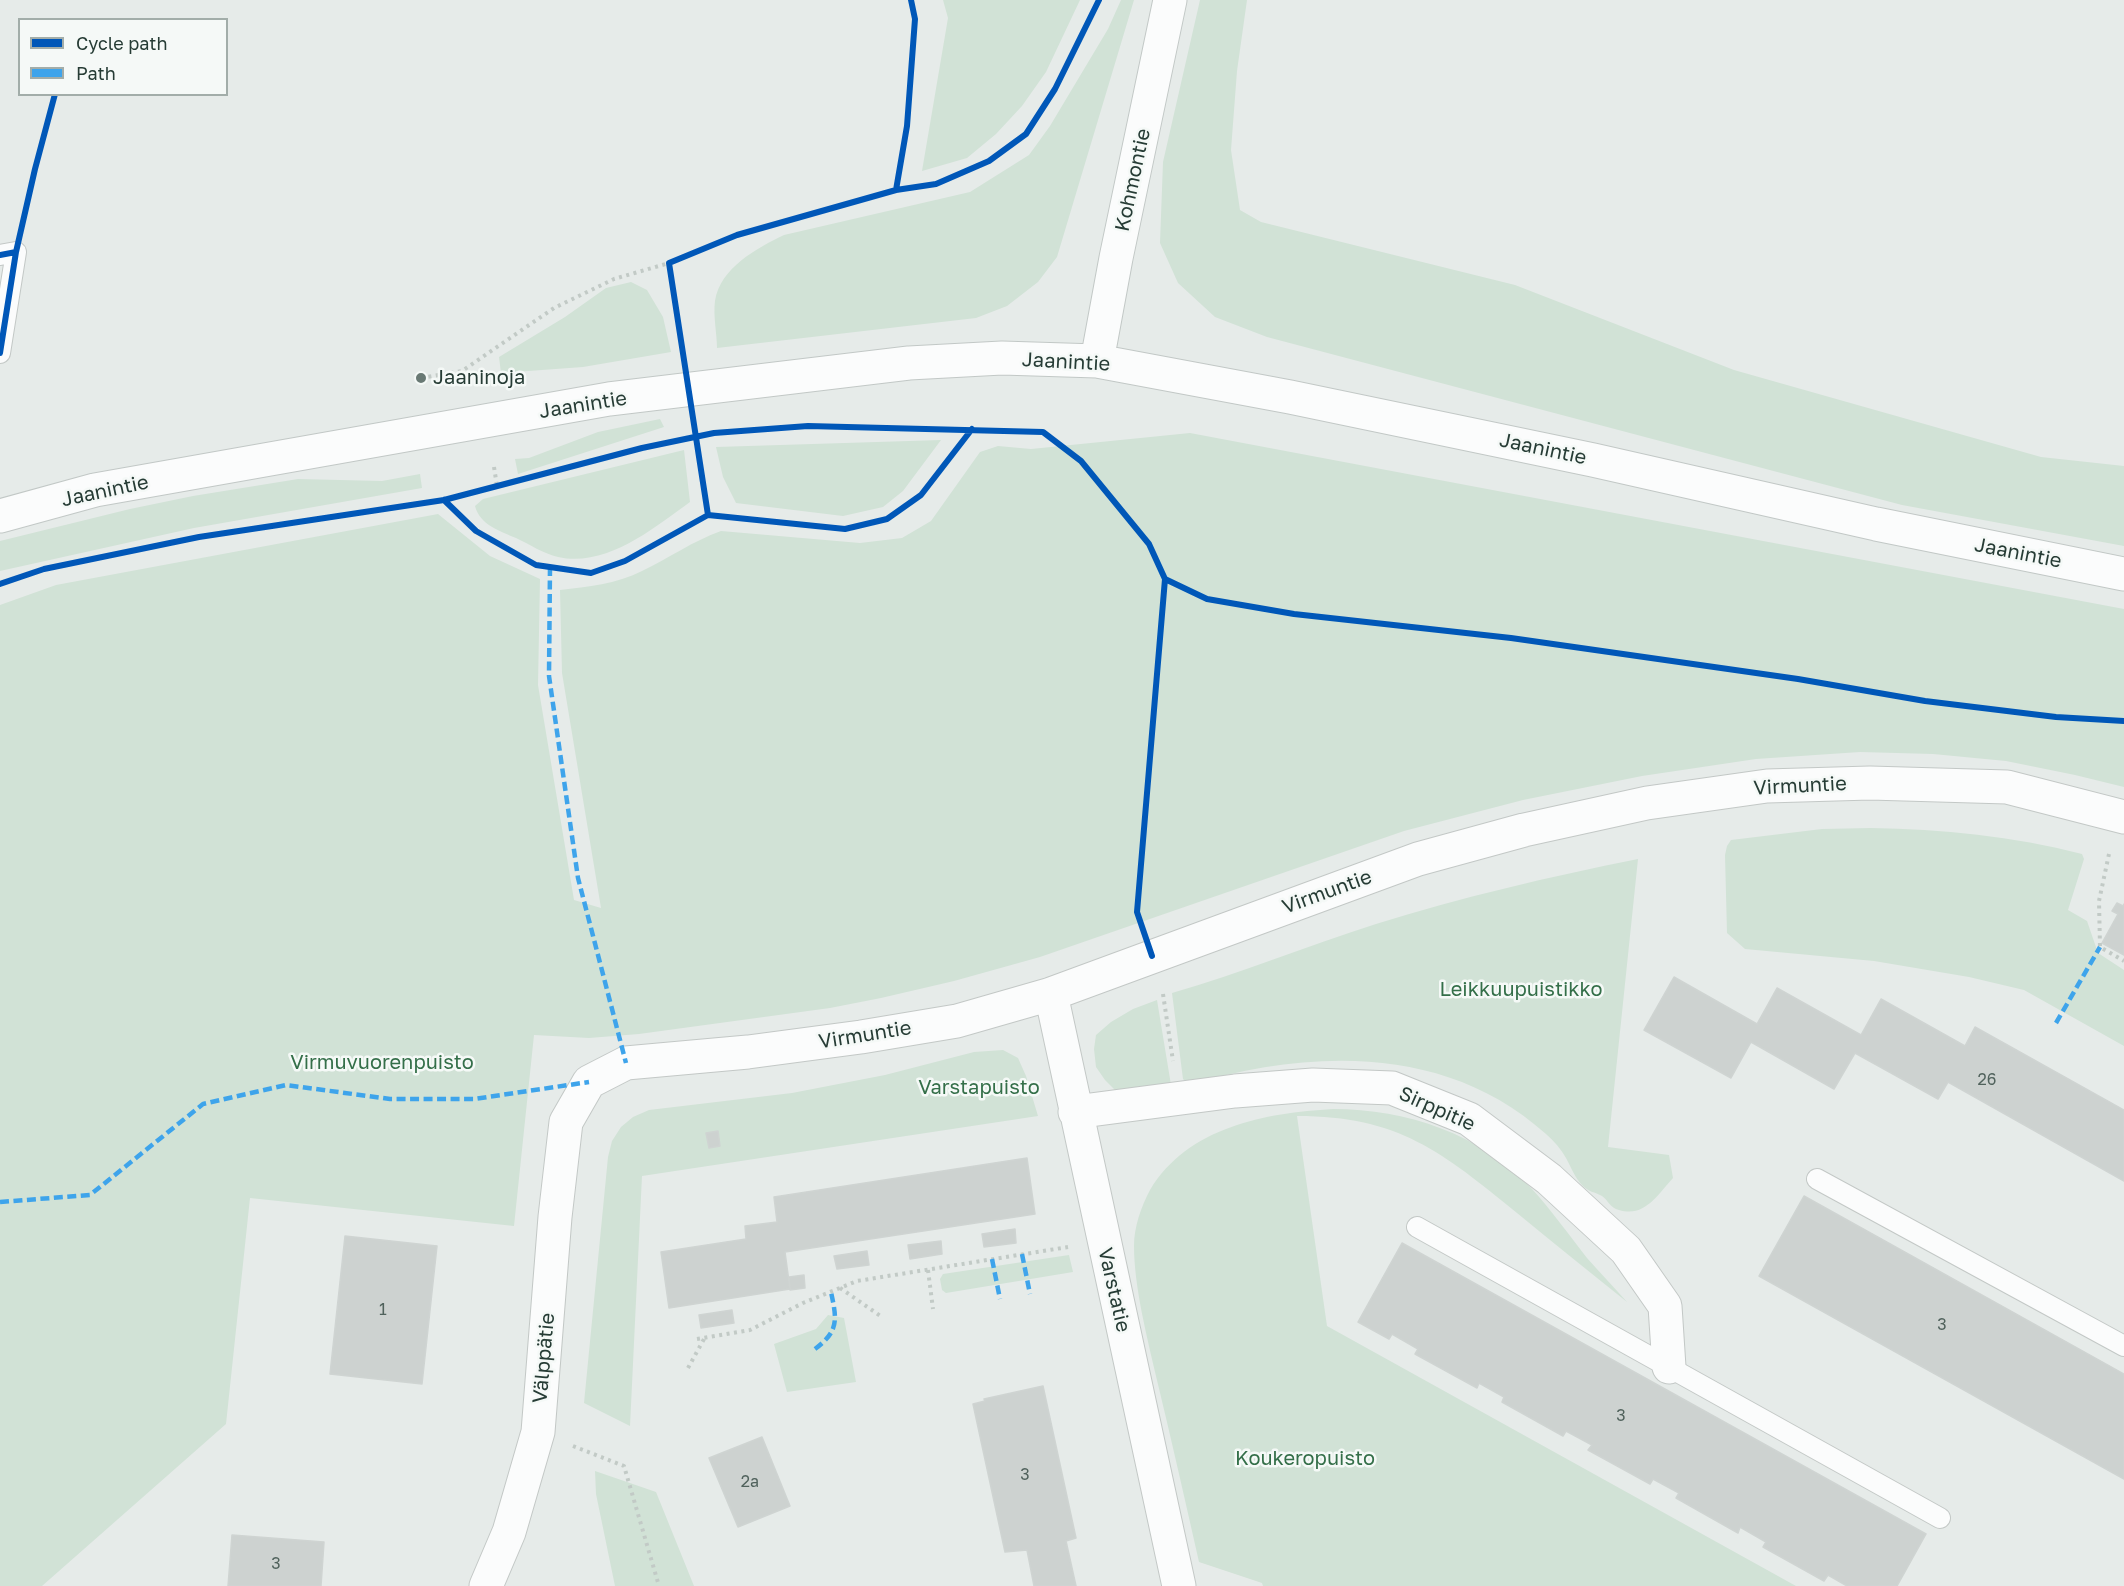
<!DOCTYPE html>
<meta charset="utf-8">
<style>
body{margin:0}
#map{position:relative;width:2124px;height:1586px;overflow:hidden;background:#e6ebe9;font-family:"Golos Text",sans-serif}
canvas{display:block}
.legend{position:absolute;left:18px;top:18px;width:210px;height:78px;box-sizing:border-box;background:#f5f9f7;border:2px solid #a2ada9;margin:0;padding:8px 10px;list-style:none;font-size:18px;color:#263c35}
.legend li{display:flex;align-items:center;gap:12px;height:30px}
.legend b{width:30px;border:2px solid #a2ada9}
</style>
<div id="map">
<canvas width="2124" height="1586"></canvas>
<ul class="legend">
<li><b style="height:8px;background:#0057b8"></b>Cycle path</li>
<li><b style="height:8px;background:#3ea4eb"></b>Path</li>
</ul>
</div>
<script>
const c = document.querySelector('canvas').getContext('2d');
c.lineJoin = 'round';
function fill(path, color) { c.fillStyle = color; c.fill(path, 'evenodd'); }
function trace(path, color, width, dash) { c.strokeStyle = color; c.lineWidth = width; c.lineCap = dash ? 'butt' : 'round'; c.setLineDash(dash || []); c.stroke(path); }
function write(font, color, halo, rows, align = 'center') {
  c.font = font + ' "Golos Text",sans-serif'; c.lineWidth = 5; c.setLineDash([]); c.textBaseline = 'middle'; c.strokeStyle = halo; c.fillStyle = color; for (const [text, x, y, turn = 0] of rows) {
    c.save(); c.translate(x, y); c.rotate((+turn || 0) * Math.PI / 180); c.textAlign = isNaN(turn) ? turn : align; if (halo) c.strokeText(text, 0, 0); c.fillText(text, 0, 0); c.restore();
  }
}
fill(new Path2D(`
 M943 0H1080L1046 72 1022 106 996 134 967 158 922 171 948 18Z
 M1121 0H1134L1057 257 1038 282 1007 306 976 318 717 348C717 334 713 316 715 301 720 268 757 248 784 235L970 192 1029 155 1050 126 1108 29Z
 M1200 0H1247L1237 71 1231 150 1240 210 1261 222 1515 285 1734 370 2041 457 2124 466V546L1902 505 1267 337 1215 317 1178 283 1160 243 1163 162Z
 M631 282 647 290 663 317 671 352 583 367 501 373 499 357 565 317 606 288Z
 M660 419 664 427 518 474 515 459 529 458 598 432Z
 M1190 433 2124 609V787L2075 775 2006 761 1933 754 1860 752 1756 759 1642 776 1523 800 1404 831 1040 957 954 981 881 998 830 1008 639 1034 589 1038 534 1035 514 1226 250 1198 226 1424 42 1586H0V605L56 585 438 514 490 556 540 579 538 685 574 900 601 908 562 673 560 590C588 587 616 584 642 571 669 558 693 541 721 531L860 543 902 538 931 521 980 452 998 446 1031 449Z
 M941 440 903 491 883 507 843 516 736 503 723 477 716 447Z
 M684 450 690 502C654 528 606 568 558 557 544 554 529 544 516 538 500 531 480 525 475 506L483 499Z
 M420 474 422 488 194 528 0 571V541L130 509 193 496 298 479 382 481Z
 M1871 828C1942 829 2013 836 2082 854L2084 859 2068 910 2087 921 2098 953 2124 970V1046L2024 990 1969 977 1874 961 1745 949 1727 933 1725 855 1727 846 1731 840 1822 829Z
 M1638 859 1608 1147 1669 1155 1673 1178C1658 1194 1645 1218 1619 1210 1610 1208 1608 1200 1602 1196 1595 1192 1588 1192 1582 1185 1575 1178 1571 1167 1566 1158 1561 1149 1554 1141 1546 1134 1446 1044 1310 1049 1189 1085L1183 1079 1172 993C1241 973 1307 946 1376 924 1462 897 1549 877 1638 859Z
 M1157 1000 1172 1091 1123 1093 1115 1090 1105 1080 1096 1067 1094 1049 1096 1035 1111 1022 1133 1009Z
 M1003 1050 1018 1058 1026 1076 1038 1116 642 1176 630 1426 584 1403 608 1157 612 1141 621 1127 633 1117 649 1110 792 1093 885 1075 974 1052Z
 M1333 1109C1407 1109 1481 1134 1532 1189 1552 1211 1569 1235 1587 1258 1600 1273 1614 1287 1627 1302 1590 1272 1553 1243 1517 1213 1442 1152 1399 1116 1297 1116L1327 1326 1796 1586H1263L1262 1583 1199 1562C1185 1500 1171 1438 1156 1376 1147 1337 1134 1286 1134 1246 1134 1227 1141 1207 1150 1190 1188 1127 1265 1113 1333 1109Z
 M1069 1255 1073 1272 946 1293 942 1290 940 1279 943 1274Z
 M828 1315 844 1318 856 1382 787 1392 774 1344 816 1329Z
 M595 1471 656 1492 694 1586H615L596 1494Z`), '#d1e2d6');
const building = new Path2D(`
 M2117 903 2123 906 2124 904V955L2102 943 2118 914 2112 911Z
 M1674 977 1757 1024 1777 988 1861 1035 1881 999 1965 1046 1975 1027 2124 1110V1181L1948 1082 1938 1099 1855 1053 1834 1089 1751 1042 1731 1078 1644 1030Z
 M718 1131 720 1146 709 1148 706 1133Z
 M1027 1158 1035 1214 785 1252 790 1289 669 1308 661 1252 746 1239 745 1226 777 1222 774 1197Z
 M1804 1196 2124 1374V1479L1759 1276Z
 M1015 1229 1016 1243 984 1247 982 1234Z
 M345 1236 437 1246 422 1384 330 1374Z
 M941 1241 942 1254 910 1259 908 1245Z
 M1402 1243 1926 1534 1897 1586H1847L1828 1575 1824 1581 1763 1547 1766 1542 1740 1527 1738 1533 1676 1498 1679 1493 1653 1479 1650 1484 1588 1450 1592 1445 1566 1431 1563 1436 1502 1402 1504 1397 1479 1383 1477 1388 1415 1354 1418 1349 1392 1334 1389 1339 1358 1322Z
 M867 1251 869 1265 837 1269 834 1256Z
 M804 1275 805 1288 790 1290 789 1277Z
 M732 1310 734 1323 701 1328 699 1315Z
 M1043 1386 1076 1538 1066 1541 1076 1586H1034L1027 1550 1005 1552 973 1404 985 1401 984 1399Z
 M762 1437 790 1506 738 1527 709 1458Z
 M232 1535 324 1542 321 1586H228Z`);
fill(building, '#cdd2d0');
trace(building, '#cfd4d2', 1.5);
const lane = new Path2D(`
 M0 255 16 252 0 353
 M1817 1179 2124 1346
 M1417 1227 1940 1518`);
const street = new Path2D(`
 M1051 994 1179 1586
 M1075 1112 1235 1091 1313 1085 1392 1088 1469 1119 1549 1179 1626 1250 1665 1306 1669 1367
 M486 1586 509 1532 538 1432 555 1217 566 1122 589 1082 626 1063 748 1052 861 1037 957 1021 1051 994 1418 859 1524 830 1647 803 1767 786 1870 783 2007 787 2124 817`);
const secondary = new Path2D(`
 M1097 361 1116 258 1170 0
 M0 516 95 490 609 399 909 363 1002 358 1097 361 1290 397 1593 460 1876 524 2124 574`);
trace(lane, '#c3c8c6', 22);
trace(street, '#c3c8c6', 35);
trace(secondary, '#c2c8c6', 35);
trace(new Path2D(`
 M421 378 462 371 554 308 614 279 669 263
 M494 467 497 486
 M2109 854 2099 901 2100 947 2124 961
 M1163 994 1173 1061
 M928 1270 933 1309
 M840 1288 882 1317
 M697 1339 750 1330 803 1303 857 1281 1068 1247
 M688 1368 704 1339
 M573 1446 624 1466 659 1586`), '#c2cac6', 4, [3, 4.5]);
trace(lane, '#fbfcfc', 20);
trace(street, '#fbfcfc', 33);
trace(secondary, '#fbfcfc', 33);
trace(new Path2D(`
 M550 567 549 676 578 878 626 1063
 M2056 1023 2100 947
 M0 1202 90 1195 203 1104 286 1085 390 1099H474L589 1082
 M1022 1254 1030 1294
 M992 1259 1000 1299
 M815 1349C839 1331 837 1320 831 1292`), '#3ea4eb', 4.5, [9, 4.5]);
trace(new Path2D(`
 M896 190 907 126 915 19 911 0
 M16 252 35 169 55 94
 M0 255 16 252 0 353
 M444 500 476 531 536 565 591 573 625 561 708 515 669 263 737 235 896 190 936 184 989 161 1026 134 1055 89 1099 0
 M708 515 845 529 887 519 921 495 972 429
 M0 584 44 569 199 537 444 500 642 448 714 433 808 426 1043 432 1081 461 1149 544 1165 579 1207 599 1294 614 1511 638 1798 679 1925 701 2056 717 2124 721
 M1152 956 1137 912 1165 579`), '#0057b8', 6);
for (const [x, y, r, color] of [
 [421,378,6,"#697974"]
]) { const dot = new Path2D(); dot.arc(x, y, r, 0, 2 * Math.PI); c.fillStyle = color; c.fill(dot); trace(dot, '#f5f9f7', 2); }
write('16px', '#50625c', null, [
 ["26",1987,1080],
 ["1",383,1310],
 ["3",1942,1325],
 ["3",1621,1416],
 ["3",1025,1475],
 ["2a",750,1482],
 ["3",276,1564]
]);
write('20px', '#263c35', '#f5f9f7', [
 ["Kohmontie",1133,180,-78],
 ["Jaanintie",1066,362,3],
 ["Jaanintie",583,405,-9],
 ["Jaanintie",1543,449,12],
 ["Jaanintie",105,491,-12],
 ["Jaanintie",2018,553,11],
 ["Virmuntie",1800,786,-3],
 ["Virmuntie",1327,892,-20],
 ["Virmuntie",865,1035,-9],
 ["Sirppitie",1437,1109,24],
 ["Varstatie",1114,1290,77],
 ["Välppätie",544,1358,-85]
]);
write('20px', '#263c35', '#f5f9f7', [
 ["Jaaninoja",433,378]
], 'left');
write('20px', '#346f49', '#f5f9f7', [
 ["Leikkuupuistikko",1521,990],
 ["Virmuvuorenpuisto",382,1063],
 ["Varstapuisto",979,1088],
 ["Koukeropuisto",1305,1459]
]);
</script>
